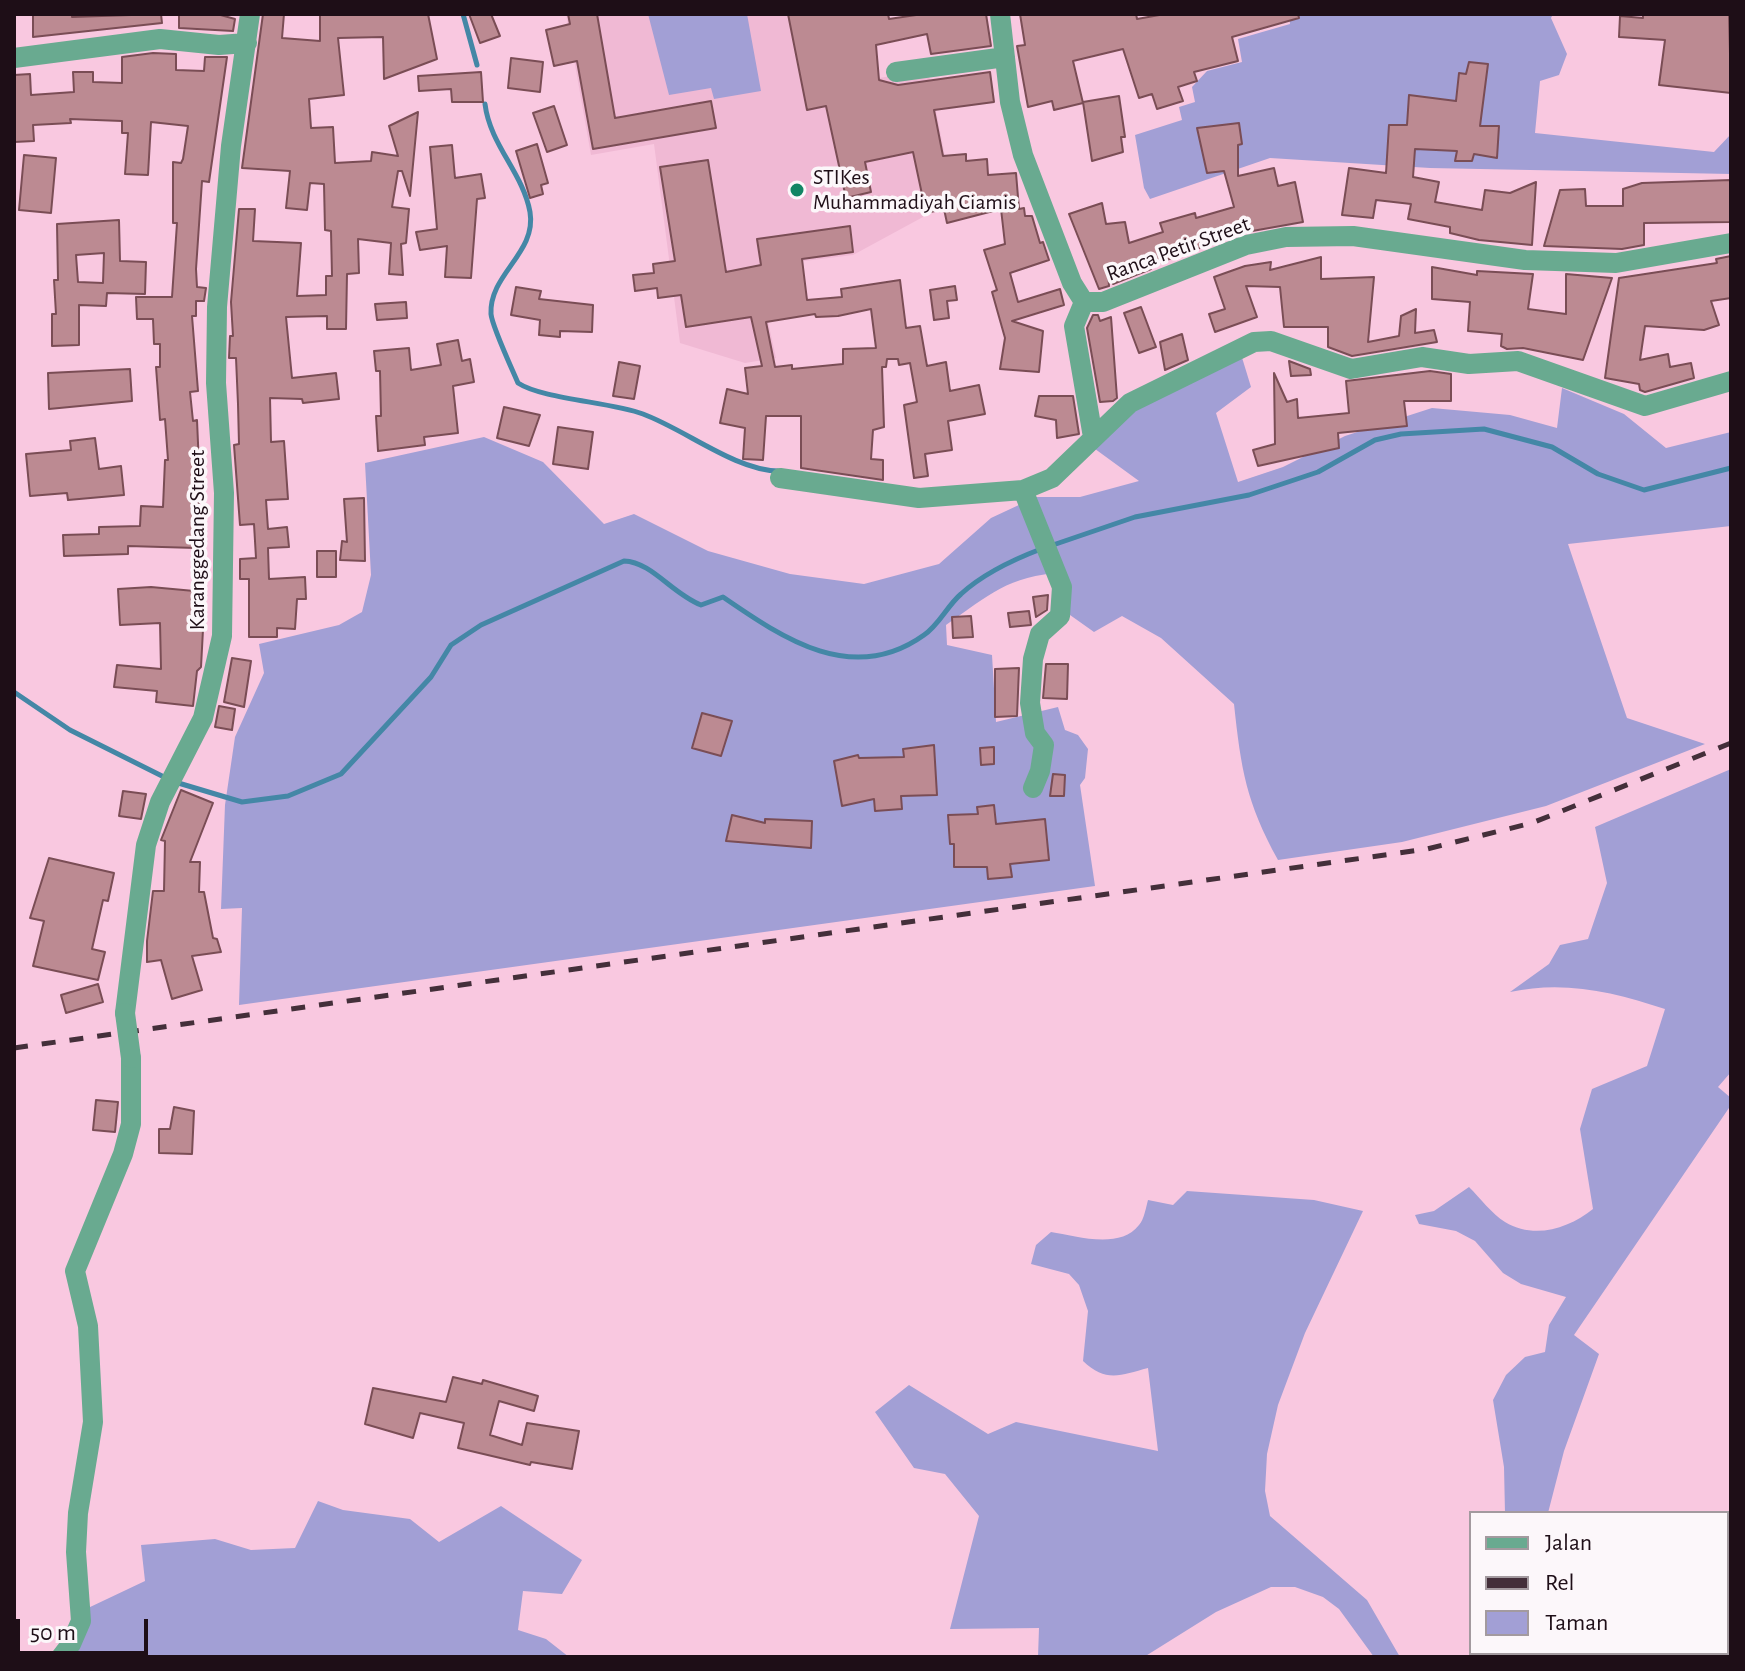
<!DOCTYPE html>
<style>
body{margin:0}
#map{position:relative;width:1745px;height:1671px;overflow:hidden;background:#f9c8e0;font-family:"Alegreya Sans",sans-serif}
canvas{display:block}
.frame{position:absolute;inset:0;border:16px solid #1e0e17;pointer-events:none}
.legend{position:absolute;left:1469px;top:1511px;width:260px;height:144px;box-sizing:border-box;background:#fcf7fa;border:2px solid #a39a9f;margin:0;padding:10px 14px;list-style:none;font-size:24px;color:#1e0e17}
.legend li{display:flex;align-items:center;gap:16px;height:40px}
.legend b{width:40px;border:2px solid #a39a9f}
.scale{position:absolute;left:16px;top:1619px;width:132px;height:36px;box-sizing:border-box;border:4px solid #1e0e17;border-top:0;padding-left:10px;font-size:24px;line-height:28px;white-space:nowrap;color:#1e0e17;-webkit-text-stroke:6px #fcf7fa;paint-order:stroke}
</style>
<div id="map">
<canvas width="1745" height="1671"></canvas>
<div class="frame"></div>
<ul class="legend">
<li><b style="height:10px;background:#69aa90"></b>Jalan</li>
<li><b style="height:10px;background:#442f3a"></b>Rel</li>
<li><b style="height:22px;background:#a29fd5"></b>Taman</li>
</ul>
<div class="scale">50 m</div>
</div>
<script>
const c = document.querySelector('canvas').getContext('2d');
c.lineJoin = 'round';
function fill(path, color) { c.fillStyle = color; c.fill(path, 'evenodd'); }
function trace(path, color, width, dash) { c.strokeStyle = color; c.lineWidth = width; c.lineCap = dash ? 'butt' : 'round'; c.setLineDash(dash || []); c.stroke(path); }
function write(font, color, halo, rows, align = 'center') {
  c.font = font + ' "Alegreya Sans",sans-serif'; c.lineWidth = 7; c.setLineDash([]); c.textBaseline = 'middle'; c.strokeStyle = halo; c.fillStyle = color; for (const [text, x, y, turn = 0] of rows) {
    c.save(); c.translate(x, y); c.rotate((+turn || 0) * Math.PI / 180); c.textAlign = isNaN(turn) ? turn : align; if (halo) c.strokeText(text, 0, 0); c.fillText(text, 0, 0); c.restore();
  }
}
fill(new Path2D(`
 M566 14H868L879 78 928 70 951 187 919 193 923 217 853 255 756 267 776 358 745 363 680 343 654 144 591 155Z`), '#f0b9d4');
fill(new Path2D(`
 M648 14H747L761 91 714 99 711 88 669 95Z
 M1289 14H1553L1551 18 1567 54 1559 75 1540 81 1535 133 1714 152 1731 134V174L1430 168 1270 158 1150 199 1144 188 1135 135 1182 120 1179 107 1195 102 1192 87 1207 71 1242 62 1238 39 1290 24Z
 M1240 351 1251 387 1216 413 1238 482 1283 467 1345 436 1432 408 1510 415 1557 428 1562 388 1624 414 1666 448 1731 432V526L1568 544 1627 718 1705 744 1546 806 1402 842 1278 860C1246 802 1241 769 1234 704L1161 638 1122 616 1094 632 1070 615 1064 572C1006 577 991 594 946 625L947 645 992 655 996 722 1058 707 1065 730 1078 735 1088 749 1085 778 1080 785 1095 886 239 1005 242 908 221 909 225 805 235 737 264 673 259 644 339 625 362 612 371 575 365 463 484 437 543 462 604 524 634 514 708 551 790 574 864 584 939 564 991 518 1036 497H1080L1139 481 1091 446 1143 400Z
 M1731 769V1072L1718 1087 1731 1098V1105L1574 1335 1599 1354 1564 1451 1548 1513H1505L1504 1467 1493 1400 1506 1375 1525 1357 1545 1352 1549 1325 1566 1297 1521 1284 1503 1273 1475 1241 1456 1231 1419 1224 1415 1215 1434 1211 1469 1187C1480 1198 1492 1214 1505 1222 1535 1240 1569 1228 1593 1209L1580 1129 1592 1089 1647 1066 1665 1009C1614 992 1564 980 1510 992L1549 964 1560 945 1588 939 1607 883 1595 827Z
 M1187 1191 1314 1200 1363 1211 1305 1333 1278 1405 1267 1454 1265 1491 1270 1516 1367 1600 1400 1657H1374L1339 1609 1323 1597 1295 1587H1271L1216 1612 1144 1657H1038L1039 1628 950 1629 979 1516 945 1474 914 1468 875 1412 909 1385 988 1434 1016 1422 1158 1451 1148 1368C1121 1375 1106 1383 1083 1361L1088 1311 1079 1285 1069 1274 1031 1264 1036 1245 1051 1232C1076 1236 1120 1250 1139 1225 1144 1220 1146 1207 1148 1200L1173 1205Z
 M318 1501 343 1510 410 1519 439 1542 501 1506 582 1560 562 1594 523 1591 518 1630 546 1639 569 1657H70L88 1608 145 1581 141 1545 215 1539 251 1550 295 1548Z
 M1475 1653H1545L1552 1656 1589 1653 1583 1657H1475Z`), '#a29fd5');
trace(new Path2D(`
 M463 14 477 65
 M485 104C490 145 523 173 530 212 537 253 489 274 491 314 492 326 512 369 518 383 542 399 611 402 643 414 686 430 735 470 778 471
 M1050 546 1135 517 1249 495 1318 472 1375 440 1401 434 1484 429 1552 447 1598 474 1644 490 1731 468
 M14 692 70 730 166 778
 M175 782 242 802 288 796 341 774 431 677 451 645 481 625 624 561C652 562 672 594 701 605L723 597C784 639 853 686 924 635 939 625 947 606 961 594 984 573 1012 560 1041 549`), '#4487a6', 5);
const building = new Path2D(`
 M33 14H72V17L161 14 162 23 33 37Z
 M179 14H217L235 19 233 31 179 28Z
 M263 14H284L282 38 320 41V14H428L437 59 384 79 383 37 338 38 344 95 309 99 311 128 333 127 335 163 371 161 372 152 398 156 389 126 418 112 410 196 402 171H398L392 207 409 209 406 243 401 244 403 275 389 274 391 243 358 239 359 273 347 274 346 329H327V316L286 317 292 378 336 373 339 399 303 403 302 399 270 398 271 442 284 441 288 499 266 500 268 529 287 527 289 547 268 548 269 579 305 577 306 599H297L295 629 277 628V637H249V579H240V559L256 558 254 524 240 525 234 445 239 444 238 404 236 358H229L230 336H233L231 302 239 209H255L253 241 301 243 297 296 326 295V276H332L331 231 325 230 324 184 310 183 307 210 286 208 290 171 242 168Z
 M469 14H491L500 36 480 43Z
 M568 14H597L615 118 711 101 716 128 593 149 577 61 554 66 546 30 570 24Z
 M788 14H888L889 19 923 14H986L991 46 931 54 927 34 876 45 879 80 898 85 990 72 994 102 934 110 943 156 966 154V161L987 159 988 175 1016 173 1019 209 1024 208 1025 216H1032L1040 243 1043 242 1049 260 1010 273 1018 302 1060 289 1064 305 1012 321 1043 331 1039 372 1000 369 1005 338 992 292 997 290 984 250 1005 244 1001 209 947 223 944 209 926 213 913 152 865 162 871 192 846 198 826 106 807 110Z
 M1020 14H1136L1137 19 1165 14H1298L1299 18 1232 37 1238 61 1194 72 1197 81 1178 87 1183 101 1157 109 1152 94 1139 98 1123 49 1073 61 1083 103 1054 110 1052 101 1028 107 1017 46 1025 45Z
 M1643 14H1729L1731 93 1659 85 1665 40 1619 37 1620 16 1643 18Z
 M153 53 176 54V70L204 71 205 57H227L209 182 202 181 196 269 197 287 206 288 204 301H196V316H192L198 391 190 392 193 421 197 420 200 489 196 548 128 546V554L64 556 63 535 99 534V527L140 526 141 506 163 507 165 460H168L165 419 160 420 156 367H160V344H154L153 319H137L136 297H172L177 223H173V162L181 163 183 159 188 126 151 122 148 175 125 174 128 133H122V121L70 119 71 123 33 125 34 141 14 142V75L30 74 31 95 74 92 73 72H93V82L122 83V57Z
 M511 58 543 62 540 92 508 88Z
 M1469 62 1488 64 1480 126H1499L1497 158 1474 154 1472 161H1455L1457 151 1415 149 1413 177 1439 182 1435 202 1482 210 1485 190 1510 193 1536 182 1532 245 1479 240 1450 233V227L1408 219 1411 204 1376 200 1373 218 1342 215 1349 168 1386 173 1389 125H1407L1409 95 1456 101 1459 73 1466 74Z
 M481 72 483 102H452L451 89 419 91 418 76Z
 M1119 96 1125 137H1121L1123 152 1092 161 1083 102Z
 M554 106 567 145 547 152 533 113Z
 M1239 123 1242 144 1238 145V176L1274 168 1278 186 1295 182 1303 222 1241 233 1150 266 1151 269 1113 284 1108 271 1109 286 1099 289 1069 214 1102 203 1106 224 1125 222 1129 243 1163 232 1160 223 1195 213 1196 218 1234 207 1224 171 1207 173 1197 128Z
 M537 144 548 183 541 185 543 194 530 198 516 151Z
 M452 145 455 178 481 174 485 198 477 199 471 278 445 277 447 246 420 250 416 232 437 229 430 147Z
 M24 155 56 158 51 213 19 210Z
 M708 160 726 272 761 265 757 239 850 226 853 252 802 259 807 300 842 297 841 289 900 280 906 328 920 326 927 366 946 362 950 391 979 385 985 414 948 421 952 450 925 454 928 476 914 478 904 405 917 402 910 363 899 365 898 359H887L886 367H882L884 427 873 430 871 459 883 460V480L801 468V416H766L763 460 743 459 745 428 720 423 727 389 748 394 745 368 762 366 751 317 686 327 681 295 658 298 657 288 635 291 633 275 654 273 653 264 675 261 660 167ZM871 309 876 348 843 349V364L792 369V365L775 367 766 322 815 314 816 317 838 316Z
 M1731 180V222L1644 223V245L1622 249 1544 246 1560 190 1585 189 1586 206H1623V189L1642 183Z
 M119 220 120 261 146 262 145 294 107 293 106 306 79 305V345L52 346V314H56L54 280H58L57 224ZM104 253 103 283 78 282 76 255Z
 M1731 256V298L1711 301 1719 325 1704 330 1645 326 1640 360 1668 354 1670 367 1691 363 1694 378 1645 392 1640 390 1639 384 1605 378 1619 278 1717 263 1716 259Z
 M1321 257V279L1374 277 1368 342 1399 336 1401 316 1416 309 1415 333 1434 330 1437 342 1352 356 1328 347V327H1284L1280 287 1246 286 1257 317 1215 332 1209 314 1225 309 1214 277 1245 266 1271 262 1270 270Z
 M1432 267 1477 275V271L1533 274 1528 309 1566 314V274L1612 278 1583 360 1523 348 1507 349 1501 346 1502 334 1468 331 1470 302 1432 299Z
 M955 286 957 300 947 301 949 318 934 320 930 290Z
 M516 287 541 291 539 299 593 305 592 332 560 331V337L539 335 540 320 511 315Z
 M406 302 407 318 377 320 375 304Z
 M1141 307 1156 347 1139 353 1124 313Z
 M1093 315H1098L1100 321 1111 317 1117 398 1113 401 1100 402 1087 328Z
 M1182 334 1188 360 1165 370 1160 342Z
 M458 340 462 361 470 359 474 382 453 386 458 433 424 437 425 445 378 451 376 416H381L380 371H376L374 351 409 348 411 370 441 365 437 344Z
 M1289 361 1310 369 1311 375 1291 376Z
 M619 362 640 366 634 399 613 396Z
 M130 369 132 401 49 409 48 373Z
 M1430 371 1451 374V401H1404L1407 426 1338 433 1339 448 1258 466 1253 450 1275 444 1274 373 1287 402 1297 399 1298 418 1349 413 1346 381Z
 M1039 396H1073L1079 434 1057 438 1056 420 1035 416Z
 M504 407 540 415 529 446 497 438Z
 M558 427 593 432 588 469 553 464Z
 M95 438 99 469 121 466 124 495 68 500 67 493 30 496 26 454 71 450 70 441Z
 M364 498 365 561 340 560 342 541 347 542 344 499Z
 M317 551H336V577H317Z
 M151 587 205 592 201 667 197 671 193 706 156 702 157 691 114 687 117 665 161 669 160 623 120 625 118 589Z
 M1048 595 1047 610 1036 617 1033 597Z
 M1029 611 1031 625 1010 627 1008 613Z
 M971 616 973 637 953 638 952 617Z
 M232 658 251 661 244 707 224 702Z
 M1046 664H1068L1067 699 1043 698Z
 M1019 668 1017 716 995 717V669Z
 M219 706 235 709 232 730 215 727Z
 M702 713 732 721 721 756 692 748Z
 M934 745 937 795 901 796 902 809 875 811 874 799 842 806 834 761 858 755 859 758 904 757 903 749Z
 M994 747V764L981 765 980 748Z
 M1053 774 1065 775 1064 796H1050Z
 M181 790 213 803 190 862H200L199 892H204L213 938 217 939 221 952 192 956 202 990 172 999 161 960 147 962V941L153 891H164L165 841 161 840Z
 M123 791 146 794 141 819 119 816Z
 M994 805 996 824 1045 819 1049 860 1010 864 1012 877 988 879 987 867H954V844H950L948 815 978 814 977 807Z
 M732 815 765 823V819L812 821 811 848 726 841Z
 M49 858 114 873 108 901 103 900 92 949 105 952 98 980 33 966 44 921 30 918Z
 M98 984 103 1002 66 1013 61 995Z
 M96 1100 118 1102 115 1132 93 1130Z
 M174 1107 194 1111 192 1154 159 1153V1129H170Z
 M453 1377 482 1384 483 1380 538 1396 534 1411 499 1401 490 1435 522 1445 527 1423 579 1431 572 1469 531 1462 530 1465 458 1448 464 1423 420 1413 413 1438 365 1424 373 1388 446 1402Z`);
fill(building, '#bc8a92');
trace(building, '#7a4d55', 2);
trace(new Path2D(`
 M1000 14 1010 102 1023 155 1072 283 1084 302H1103L1246 245 1286 237 1353 236 1525 260 1616 263 1731 243
 M14 58 160 39 219 45 247 43
 M896 72 1005 57
 M1084 302 1074 326 1093 437
 M780 478 919 498 1023 490 1052 478 1130 403 1254 342 1271 341 1351 369 1422 357 1469 364 1518 361 1645 406 1731 381
 M1023 490 1062 587 1060 616 1040 634 1033 659 1030 703 1035 733 1044 745 1040 771 1033 788
 M125 1013 146 845 160 802 203 718 222 636 224 493 216 383 217 307 231 146 250 14
 M61 1657 71 1644 81 1621 76 1552 78 1513 93 1422 88 1326 75 1271 123 1154 131 1124V1058`), '#69aa90', 20);
trace(new Path2D(`
 M14 1048 1427 849 1532 823 1731 743`), '#442f3a', 5, [14, 14]);
trace(new Path2D(`
 M125 1013 131 1058`), '#69aa90', 20);
for (const [x, y, r, color] of [
 [797,190,8,"#128564"]
]) { const dot = new Path2D(); dot.arc(x, y, r, 0, 2 * Math.PI); c.fillStyle = color; c.fill(dot); trace(dot, '#fcf7fa', 3); }
write('22px', '#1e0e17', '#fcf7fa', [
 ["STIKes",813,177],
 ["Muhammadiyah Ciamis",813,202]
], 'left');
write('22px', '#1e0e17', '#fcf7fa', [
 ["Ranca Petir Street",1178,249,-20],
 ["Karanggedang Street",197,540,-90]
]);
</script>
